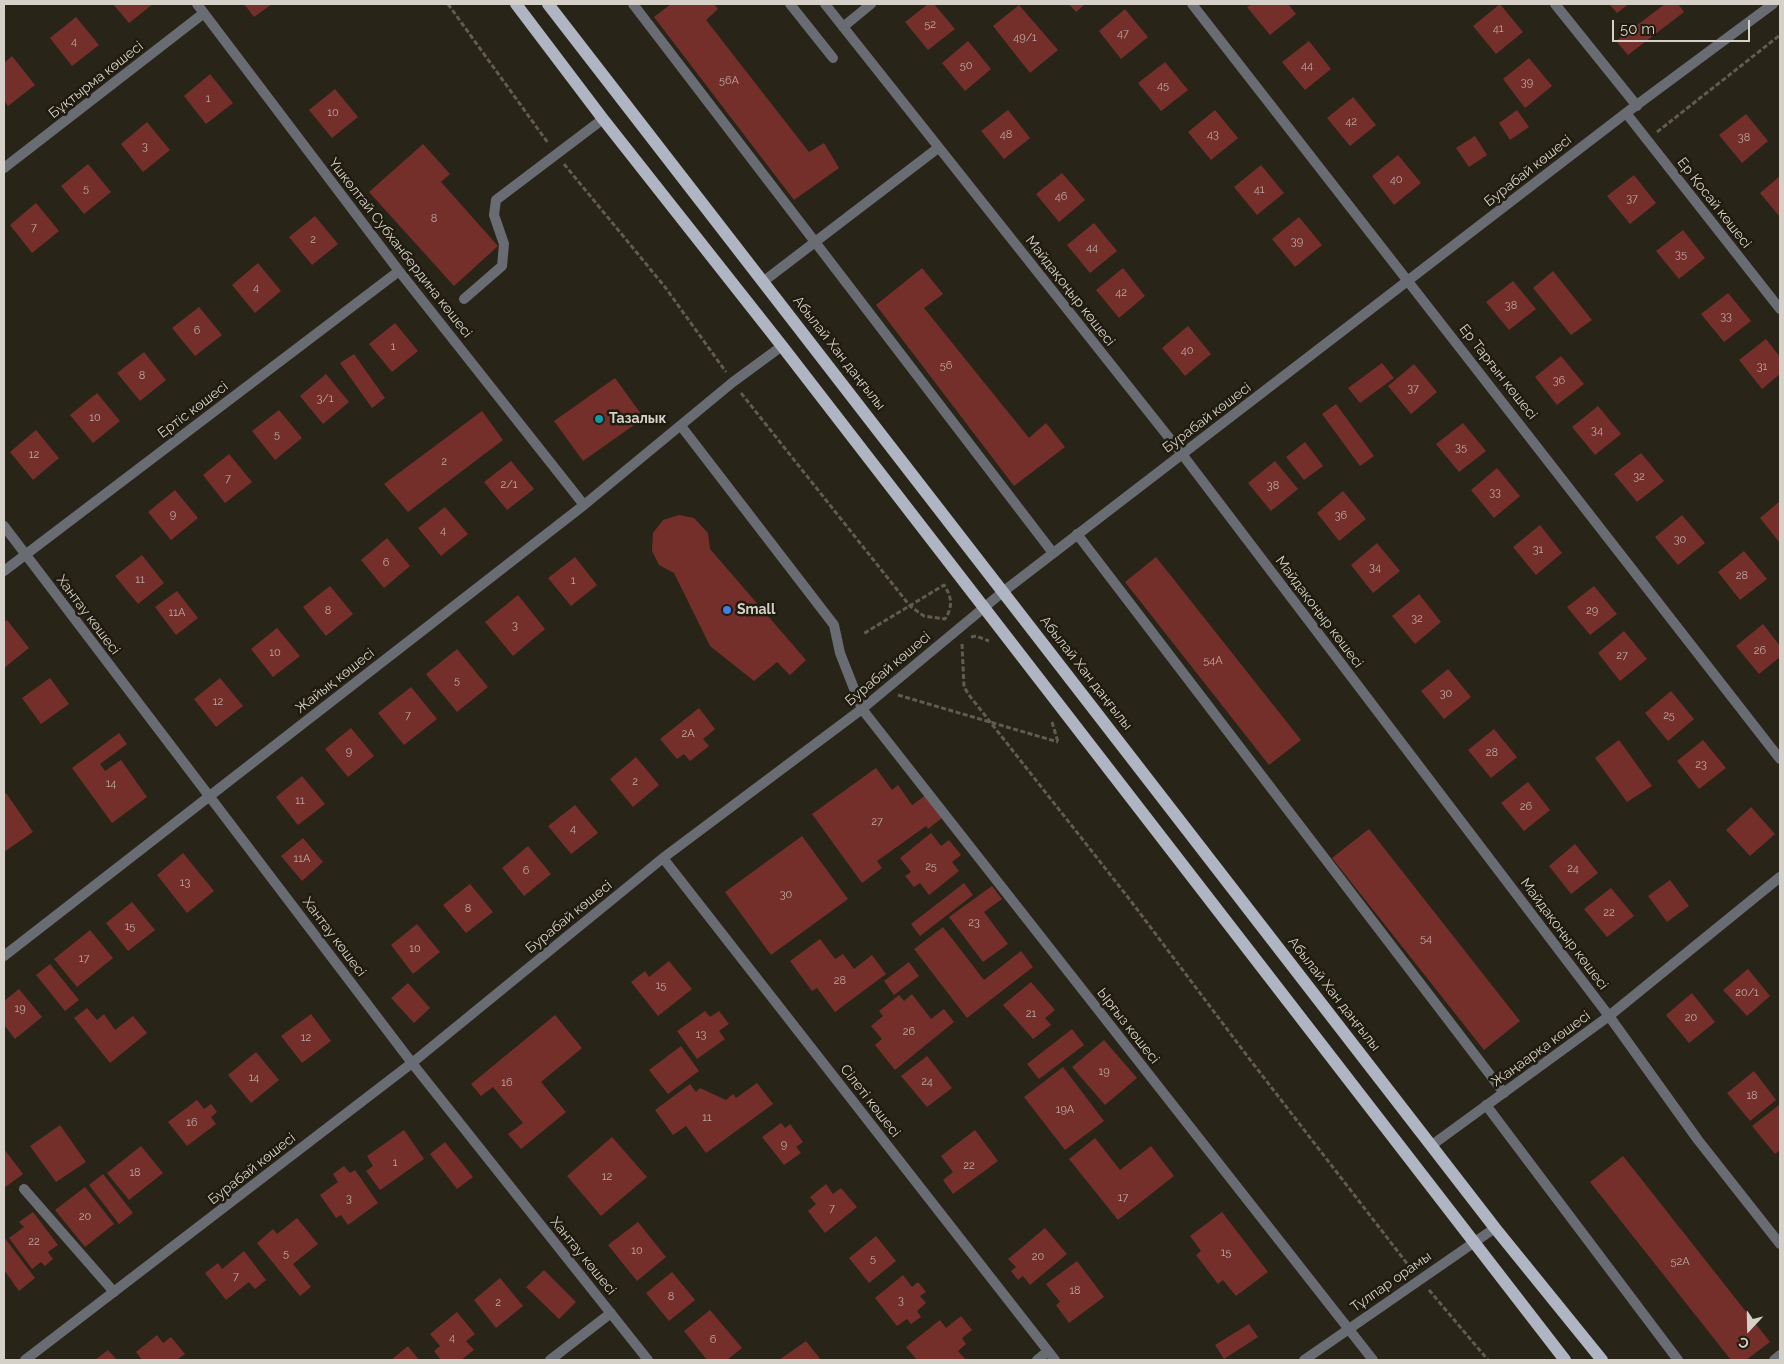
<!DOCTYPE html>
<meta charset="utf-8">
<style>
body{margin:0}
#map{position:relative;width:1784px;height:1364px;overflow:hidden;background:#292418;font-family:Raleway,sans-serif}
canvas{display:block}
.frame{position:absolute;inset:0;border:5px solid #d5d1c9;pointer-events:none}
.north{position:absolute;left:1724px;top:1304px;width:50px;height:50px;-webkit-text-stroke:4px #201b0f;paint-order:stroke;rotate:201deg;font-size:14px;font-weight:700;line-height:20px;text-align:center;color:#d5d1c9}
.north::after{content:'';display:block;margin:auto;width:18px;height:22px;background:#d5d1c9;clip-path:polygon(50% 0,100% 100%,50% 72%,0 100%)}
.scale{position:absolute;left:1612px;top:20px;width:138px;height:22px;box-sizing:border-box;border:2px solid #d5d1c9;border-top:0;padding-left:6px;font-size:15px;line-height:18px;white-space:nowrap;color:#d5d1c9;-webkit-text-stroke:4px #201b0f;paint-order:stroke}
</style>
<div id="map">
<canvas width="1784" height="1364"></canvas>
<div class="frame"></div>
<div class="north">С</div>
<div class="scale">50 m</div>
</div>
<script>
const c = document.querySelector('canvas').getContext('2d');
c.lineJoin = 'round';
function fill(path, color) { c.fillStyle = color; c.fill(path, 'evenodd'); }
function trace(path, color, width, dash) { c.strokeStyle = color; c.lineWidth = width; c.lineCap = dash ? 'butt' : 'round'; c.setLineDash(dash || []); c.stroke(path); }
function write(font, color, halo, rows, align = 'center') {
  c.font = font + ' Raleway,sans-serif'; c.lineWidth = 5; c.setLineDash([]); c.textBaseline = 'middle'; c.strokeStyle = halo; c.fillStyle = color; for (const [text, x, y, turn = 0] of rows) {
    c.save(); c.translate(x, y); c.rotate((+turn || 0) * Math.PI / 180); c.textAlign = isNaN(turn) ? turn : align; if (halo) c.strokeText(text, 0, 0); c.fillText(text, 0, 0); c.restore();
  }
}
fill(new Path2D(`
 M113 4H153L129 23Z
 M244 4H272L254 17Z
 M671 4H714L718 9 706 20 809 152 824 143 839 168 794 200 654 17Z
 M928 4H934L955 29 928 50 905 22Z
 M1069 4H1085L1076 12Z
 M1252 4H1288L1296 14 1270 35 1247 7Z
 M1500 4 1523 32 1496 54 1473 26Z
 M1609 4H1629L1617 13Z
 M1665 4H1678L1684 12 1628 55 1616 41Z
 M1019 5 1058 50 1030 73 993 26Z
 M1125 9 1148 37 1121 59 1099 31Z
 M76 17 99 45 72 66 50 38Z
 M968 41 991 69 965 91 942 63Z
 M1309 41 1331 69 1305 90 1282 62Z
 M12 56 35 85 8 106 4 100V63Z
 M1529 58 1552 86 1525 108 1503 79Z
 M1165 62 1188 90 1161 111 1138 83Z
 M210 74 233 103 206 124 184 96Z
 M335 89 358 117 332 138 309 110Z
 M1353 97 1376 125 1350 146 1327 118Z
 M1008 110 1030 138 1004 159 981 131Z
 M1215 110 1238 138 1211 160 1188 132Z
 M1517 110 1529 127 1510 140 1499 123Z
 M1746 114 1768 141 1742 163 1719 135Z
 M147 122 170 150 143 172 121 144Z
 M1475 136 1487 155 1469 167 1456 148Z
 M423 144 450 174 441 182 498 246 454 286 369 192Z
 M1398 155 1421 183 1394 205 1372 176Z
 M88 164 111 192 84 214 61 186Z
 M1261 165 1284 193 1257 215 1234 187Z
 M1062 173 1085 200 1059 222 1036 194Z
 M1634 175 1656 203 1630 224 1607 196Z
 M1780 176V217L1760 193Z
 M36 203 59 231 32 253 10 225Z
 M315 216 338 244 312 265 289 237Z
 M1299 217 1322 245 1295 267 1272 239Z
 M1094 223 1117 251 1090 273 1067 245Z
 M1683 230 1705 258 1679 279 1656 251Z
 M258 263 281 291 255 313 232 285Z
 M922 268 943 294 924 308 1029 438 1046 423 1065 447 1014 486 876 305Z
 M1123 268 1145 296 1119 318 1096 290Z
 M1553 271 1592 320 1571 335 1533 288Z
 M1513 281 1536 309 1509 330 1486 302Z
 M1728 293 1751 321 1724 342 1701 314Z
 M199 307 222 335 195 356 172 328Z
 M395 323 418 351 392 372 369 344Z
 M1188 326 1211 354 1185 376 1162 348Z
 M1766 339 1780 357V374L1762 389 1739 360Z
 M144 352 166 380 140 401 117 373Z
 M354 354 385 398 372 408 340 363Z
 M1561 356 1584 384 1557 405 1535 377Z
 M1382 363 1394 378 1360 403 1348 388Z
 M1414 364 1437 392 1411 414 1388 386Z
 M326 374 349 402 323 424 300 396Z
 M615 378 644 418 583 461 554 421Z
 M97 393 120 421 93 443 70 415Z
 M1336 404 1374 456 1360 466 1322 414Z
 M1598 406 1621 434 1595 455 1572 427Z
 M279 410 302 438 275 460 252 431Z
 M482 411 503 440 408 512 384 484Z
 M1463 423 1486 451 1459 472 1436 444Z
 M36 430 59 458 33 480 10 452Z
 M1305 442 1323 466 1304 480 1286 457Z
 M1641 453 1664 481 1637 502 1614 474Z
 M229 454 252 482 225 503 203 475Z
 M511 461 534 489 507 510 484 482Z
 M1275 461 1298 489 1271 511 1248 483Z
 M1497 468 1520 496 1494 518 1471 490Z
 M175 490 198 518 171 540 148 512Z
 M1343 491 1366 519 1339 541 1317 513Z
 M1780 501V543L1760 518Z
 M445 507 468 534 441 556 418 528Z
 M679 515 694 518 708 533 710 549 806 660 790 675 777 662 754 681 710 646 674 573 659 565 652 551 653 533 663 520Z
 M1682 515 1705 543 1678 565 1655 537Z
 M1540 525 1562 553 1536 575 1513 547Z
 M387 538 410 566 384 588 361 560Z
 M1377 543 1400 571 1373 593 1351 565Z
 M1744 551 1767 579 1740 600 1718 572Z
 M142 555 164 583 138 604 115 576Z
 M575 557 597 585 571 606 548 578Z
 M1156 557 1301 740 1269 765 1125 582Z
 M330 586 353 614 326 636 303 607Z
 M1594 586 1617 614 1590 635 1567 607Z
 M177 591 198 618 176 635 155 607Z
 M1419 594 1441 622 1415 644 1392 616Z
 M518 595 545 629 513 656 485 622Z
 M7 620 29 648 4 668V622Z
 M1763 624 1780 646V657L1759 674 1736 646Z
 M277 628 300 656 273 677 251 649Z
 M1624 631 1647 659 1620 681 1598 653Z
 M457 649 488 687 457 712 426 674Z
 M1448 669 1471 697 1444 719 1421 691Z
 M50 678 69 704 41 724 22 698Z
 M220 678 243 706 216 727 194 699Z
 M411 687 437 719 404 745 378 713Z
 M1671 691 1694 719 1668 741 1645 713Z
 M699 708 715 729 703 739 709 746 690 761 684 754 677 759 660 739Z
 M351 728 374 756 348 777 325 749Z
 M1494 729 1517 757 1491 778 1468 750Z
 M119 733 127 744 100 764 105 771 121 760 147 797 112 823 72 768Z
 M1619 740 1652 786 1627 802 1595 758Z
 M1703 740 1726 768 1699 789 1677 761Z
 M636 757 659 785 633 807 610 779Z
 M876 768 892 790 898 785 912 805 926 795 942 818 928 829 926 826 877 861 882 868 862 883 812 814Z
 M302 776 325 804 298 825 276 797Z
 M1528 782 1550 810 1524 831 1501 803Z
 M6 793 33 832 4 852V794Z
 M575 805 598 833 571 854 548 826Z
 M1751 807 1775 834 1750 856 1726 830Z
 M1369 829 1520 1021 1484 1050 1332 858Z
 M931 833 941 846 949 840 961 855 952 862 959 871 929 895 920 883 914 887 905 876 911 872 900 858Z
 M802 836 848 899 771 955 725 892Z
 M303 838 323 862 302 881 281 856Z
 M1575 844 1598 873 1571 894 1549 866Z
 M528 846 551 874 524 896 502 868Z
 M183 853 214 891 187 913 157 875Z
 M1670 880 1689 906 1667 922 1648 896Z
 M964 883 973 895 920 936 911 924Z
 M470 884 493 912 466 933 443 905Z
 M992 886 1002 899 984 912 1008 944 983 962 949 917Z
 M1611 888 1634 916 1607 937 1584 909Z
 M132 902 155 930 128 951 106 923Z
 M417 924 440 952 413 974 391 945Z
 M943 927 984 980 1021 951 1033 967 967 1018 914 949Z
 M90 930 113 958 77 987 54 959Z
 M820 939 835 959 843 954 854 969 872 955 886 974 835 1012 817 988 812 991 790 961Z
 M669 961 692 989 658 1016 631 982 645 971 649 977Z
 M909 962 919 976 894 995 884 981Z
 M50 964 79 1000 65 1011 36 975Z
 M1748 969 1770 996 1747 1016 1723 990Z
 M1031 982 1055 1010 1045 1018 1051 1025 1033 1039 1003 1005Z
 M408 983 430 1008 414 1023 391 998Z
 M19 989 42 1017 15 1039 4 1025V1001Z
 M1692 993 1715 1022 1689 1043 1666 1015Z
 M912 994 931 1019 944 1009 954 1022 895 1070 875 1045 882 1039 871 1026 883 1016 879 1011 899 995 904 1001Z
 M87 1008 97 1020 104 1014 115 1030 133 1016 147 1033 110 1063 74 1018Z
 M705 1011 710 1017 719 1011 729 1024 719 1031 725 1039 697 1059 677 1031Z
 M311 1014 331 1041 302 1063 281 1036Z
 M555 1015 582 1048 541 1082 566 1112 521 1149 508 1134 523 1123 493 1087 481 1096 471 1084Z
 M1072 1029 1084 1045 1039 1079 1027 1064Z
 M1104 1040 1137 1078 1105 1105 1072 1067Z
 M681 1046 699 1071 668 1094 649 1070Z
 M256 1052 279 1080 251 1103 228 1075Z
 M927 1056 952 1088 927 1107 901 1076Z
 M1063 1067 1104 1121 1065 1150 1024 1097Z
 M1754 1071 1776 1100 1750 1121 1727 1093Z
 M757 1083 773 1104 706 1153 686 1126 673 1135 655 1110 690 1084 696 1092 700 1088 726 1100 733 1094 736 1098Z
 M197 1100 204 1109 211 1104 217 1112 211 1117 216 1124 187 1146 168 1122Z
 M1779 1105 1780 1150 1775 1154 1752 1126Z
 M781 1123 785 1128 790 1124 803 1142 796 1147 801 1153 784 1165 762 1137Z
 M60 1125 86 1162 56 1182 30 1146Z
 M404 1130 424 1159 380 1190 366 1171 373 1166 367 1156Z
 M975 1130 998 1161 953 1194 943 1180 953 1172 941 1156Z
 M612 1137 647 1177 601 1216 567 1176Z
 M1095 1138 1120 1170 1151 1146 1174 1176 1118 1220 1069 1159Z
 M445 1142 473 1177 457 1189 430 1154Z
 M141 1146 163 1173 129 1200 107 1173Z
 M4 1149 23 1174 4 1188Z
 M1623 1156 1770 1342 1746 1360H1731L1590 1182Z
 M344 1166 350 1173 355 1170 378 1203 348 1225 341 1215 336 1218 320 1195 338 1182 333 1174Z
 M103 1174 133 1213 119 1224 89 1185Z
 M826 1184 833 1194 841 1188 857 1207 825 1233 808 1211 816 1204 810 1197Z
 M85 1187 114 1224 85 1247 55 1210Z
 M33 1212 58 1245 48 1252 53 1259 45 1266 41 1262 32 1269 9 1238 24 1227 19 1222Z
 M1222 1212 1268 1272 1236 1296 1223 1280 1218 1284 1196 1255 1201 1251 1190 1236Z
 M297 1218 318 1244 293 1264 311 1287 300 1296 257 1243 273 1229 277 1234Z
 M638 1222 666 1257 637 1281 608 1245Z
 M1045 1228 1067 1254 1030 1285 1023 1276 1018 1280 1011 1271 1016 1267 1008 1259Z
 M876 1236 896 1261 869 1283 849 1258Z
 M4 1237 35 1278 19 1291 4 1270Z
 M244 1251 266 1280 255 1289 249 1282 226 1300 205 1273 218 1263 222 1269Z
 M1077 1261 1104 1297 1069 1323 1056 1305 1060 1302 1046 1284Z
 M544 1270 576 1302 559 1319 526 1287Z
 M672 1272 695 1300 669 1321 646 1293Z
 M903 1275 912 1287 918 1282 926 1292 920 1296 926 1303 917 1311 921 1317 911 1324 907 1319 897 1326 875 1298Z
 M500 1278 523 1306 496 1328 474 1300Z
 M710 1310 742 1348 727 1360H707L684 1331Z
 M457 1312 475 1334 466 1341 474 1350 461 1360H441L434 1351 440 1346 430 1334Z
 M961 1316 972 1330 962 1338 966 1344 958 1351 966 1360H917L906 1347 940 1320 946 1328Z
 M1249 1324 1258 1337 1224 1359 1215 1345Z
 M157 1335 163 1343 171 1337 185 1354 177 1360H142L136 1352Z
 M806 1341 821 1360H779Z
 M408 1346 419 1360H391Z
 M108 1350 117 1360H95Z`), '#742f2b');
trace(new Path2D(`
 M448 4 548 143
 M1657 132 1780 35
 M564 164 665 287 726 372
 M741 393 910 606 924 616 945 619C953 607 952 597 944 585L863 634
 M971 637 976 636 989 641
 M962 644 964 687 969 695 1127 896 1248 1057 1412 1270
 M898 695 1058 742
 M1052 722 1058 742
 M1429 1290 1488 1360`), '#615c52', 3, [5, 2.5]);
trace(new Path2D(`
 M633 4 1053 553
 M790 4 833 58
 M764 281 938 148
 M464 299 502 266 504 244 494 215 496 200 603 119
 M681 426 834 625 840 653 862 709
 M1077 534 1504 1093
 M1486 1105 1678 1360
 M24 1189 114 1292
 M1774 1360 1780 1355`), '#6a6c73', 10);
trace(new Path2D(`
 M197 4 399 271 584 505
 M825 4 1182 454 1609 1016 1698 1140 1780 1244
 M1192 4 1780 759
 M1555 4 1637 106
 M843 27 871 4
 M1626 113 1780 309
 M4 168 204 13
 M4 526 412 1063 648 1360
 M4 571 399 271
 M862 709 1373 1360
 M663 858 1055 1360
 M4 956 584 505 733 382 782 346
 M1432 1145 1609 1016 1780 877
 M25 1360 412 1063 663 858 862 709 1004 591 1626 113 1773 4
 M550 1360 611 1313
 M1037 1360 1048 1351
 M1304 1360 1495 1228`), '#6a6c73', 10);
trace(new Path2D(`
 M516 4 603 119 782 346 1565 1360
 M548 4 1495 1228 1602 1360`), '#afb5c2', 12);
for (const [x, y, r, color] of [
 [599,419,5,"#0f9aa8"],
 [727,610,5,"#3f7fe0"]
]) { const dot = new Path2D(); dot.arc(x, y, r, 0, 2 * Math.PI); c.fillStyle = color; c.fill(dot); trace(dot, '#201b0f', 2); }
write('11px', '#bda8a2', null, [
 ["52",930,25],
 ["41",1498,29],
 ["47",1123,34],
 ["49/1",1025,38],
 ["4",74,42],
 ["50",966,66],
 ["44",1307,66],
 ["56А",729,81],
 ["39",1527,83],
 ["45",1163,86],
 ["1",208,99],
 ["10",333,113],
 ["42",1351,122],
 ["48",1006,135],
 ["43",1213,135],
 ["38",1744,138],
 ["3",145,147],
 ["40",1396,180],
 ["5",86,189],
 ["41",1259,190],
 ["46",1061,197],
 ["37",1632,199],
 ["8",434,219],
 ["7",34,228],
 ["2",313,240],
 ["39",1297,242],
 ["44",1092,248],
 ["35",1681,255],
 ["4",256,288],
 ["42",1121,293],
 ["38",1511,306],
 ["33",1726,317],
 ["6",197,331],
 ["1",393,347],
 ["40",1187,351],
 ["56",946,366],
 ["31",1762,367],
 ["8",142,376],
 ["36",1559,381],
 ["37",1413,389],
 ["3/1",325,399],
 ["10",95,418],
 ["34",1597,431],
 ["5",277,435],
 ["35",1461,448],
 ["12",34,455],
 ["2",444,462],
 ["32",1639,477],
 ["7",228,479],
 ["2/1",509,485],
 ["38",1273,486],
 ["33",1495,493],
 ["9",173,515],
 ["36",1341,516],
 ["4",443,531],
 ["30",1680,540],
 ["31",1538,550],
 ["6",386,563],
 ["34",1375,568],
 ["28",1742,576],
 ["11",140,580],
 ["1",573,581],
 ["8",328,611],
 ["29",1592,611],
 ["11А",177,613],
 ["32",1417,619],
 ["3",515,626],
 ["26",1760,651],
 ["10",275,653],
 ["27",1622,656],
 ["54А",1213,661],
 ["5",457,681],
 ["30",1446,694],
 ["12",218,702],
 ["7",408,716],
 ["25",1669,716],
 ["2А",688,734],
 ["9",349,752],
 ["28",1492,753],
 ["23",1701,765],
 ["2",635,782],
 ["14",111,784],
 ["11",300,801],
 ["26",1526,807],
 ["27",877,822],
 ["4",573,829],
 ["11А",302,859],
 ["25",931,867],
 ["24",1573,869],
 ["6",526,871],
 ["13",185,883],
 ["30",786,895],
 ["8",468,909],
 ["22",1609,913],
 ["23",974,923],
 ["15",130,927],
 ["54",1426,939],
 ["10",415,949],
 ["17",84,959],
 ["28",840,981],
 ["15",661,986],
 ["20/1",1747,993],
 ["19",20,1009],
 ["21",1031,1014],
 ["20",1691,1018],
 ["26",909,1032],
 ["13",701,1035],
 ["12",306,1038],
 ["19",1104,1072],
 ["14",254,1078],
 ["24",927,1082],
 ["16",507,1083],
 ["18",1752,1096],
 ["19А",1065,1110],
 ["11",707,1118],
 ["16",192,1123],
 ["9",784,1145],
 ["1",395,1163],
 ["22",969,1166],
 ["18",135,1173],
 ["12",607,1177],
 ["17",1123,1198],
 ["3",349,1199],
 ["7",832,1209],
 ["20",85,1217],
 ["22",34,1242],
 ["10",637,1251],
 ["15",1226,1253],
 ["5",286,1254],
 ["20",1038,1257],
 ["5",873,1259],
 ["52А",1680,1262],
 ["7",236,1277],
 ["18",1075,1291],
 ["8",671,1297],
 ["3",901,1301],
 ["2",498,1303],
 ["4",452,1338],
 ["6",713,1340]
]);
write('14px', '#d5d1c9', '#201b0f', [
 ["Бұқтырма көшесі",96,80,-38],
 ["Бурабай көшесі",1528,171,-38],
 ["Ер Қосай көшесі",1714,203,52],
 ["Үшкөлтай Субханбердина көшесі",400,248,52],
 ["Майдақоңыр көшесі",1070,291,52],
 ["Абылай Хан даңғылы",839,353,52],
 ["Ер Тарғын көшесі",1498,372,52],
 ["Ертіс көшесі",193,410,-37],
 ["Бурабай көшесі",1207,418,-37],
 ["Майдақоңыр көшесі",1319,612,53],
 ["Хантау көшесі",88,615,53],
 ["Бурабай көшесі",888,669,-40],
 ["Абылай Хан даңғылы",1086,673,52],
 ["Жайық көшесі",335,681,-38],
 ["Бурабай көшесі",569,917,-39],
 ["Майдақоңыр көшесі",1564,934,53],
 ["Хантау көшесі",334,937,53],
 ["Абылай Хан даңғылы",1334,994,52],
 ["Ырғыз көшесі",1128,1026,52],
 ["Жаңаарқа көшесі",1541,1049,-36],
 ["Сілеті көшесі",870,1101,52],
 ["Бурабай көшесі",252,1169,-38],
 ["Хантау көшесі",583,1256,51],
 ["Тұлпар орамы",1391,1282,-35]
]);
write('bold 14px', '#d5d1c9', '#201b0f', [
 ["Тазалык",609,419],
 ["Small",737,610]
], 'left');
</script>
